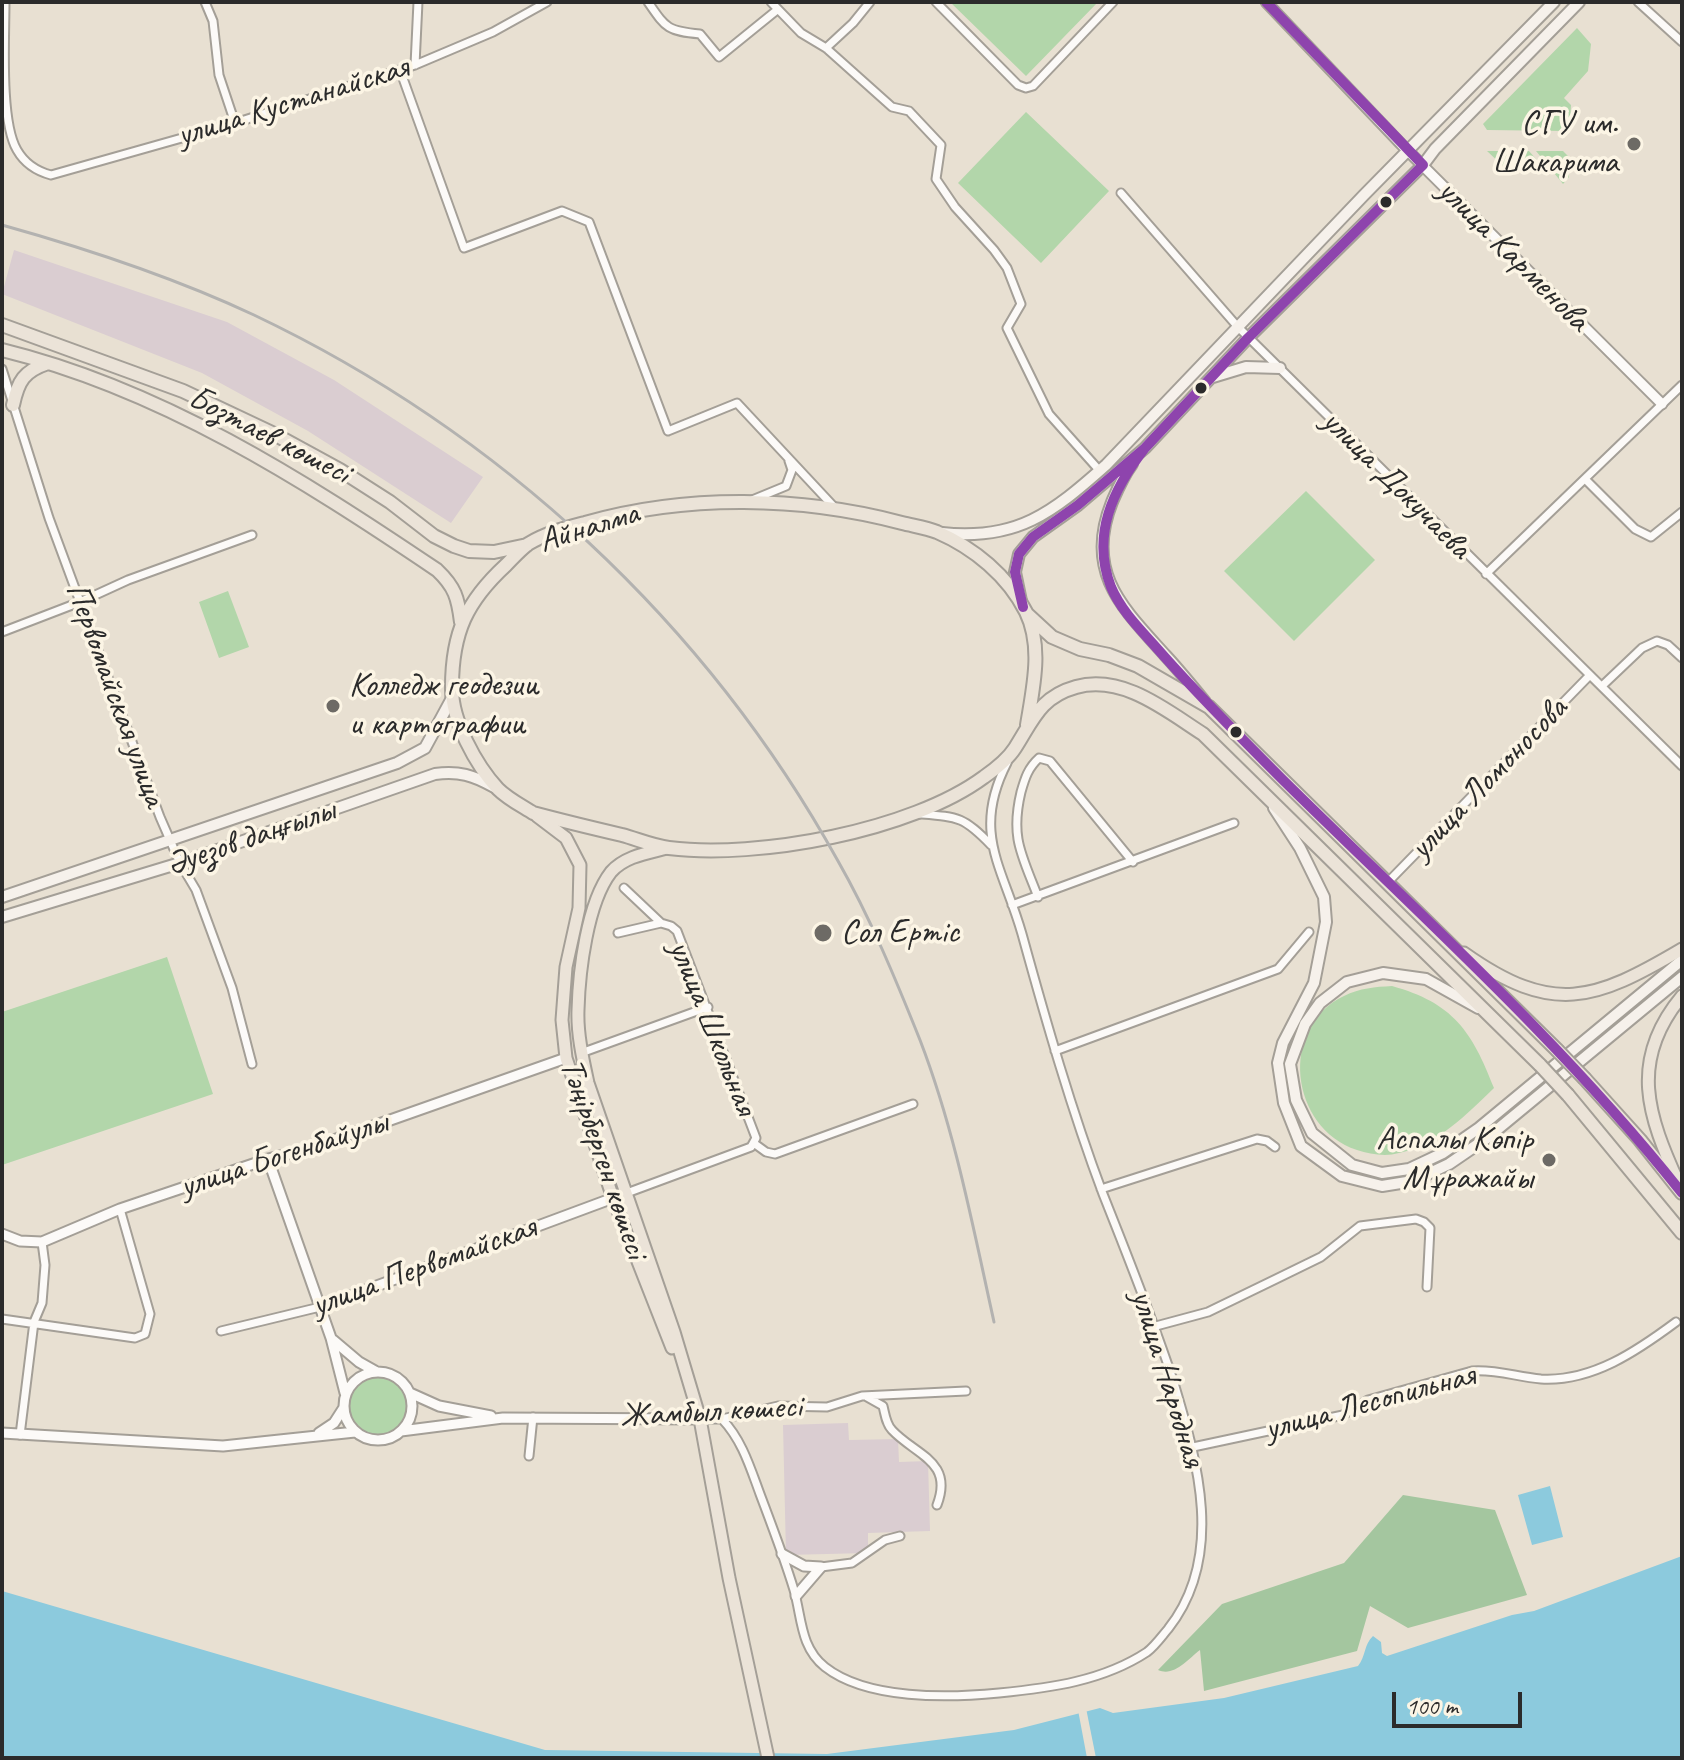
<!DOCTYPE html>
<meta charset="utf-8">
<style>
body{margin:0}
#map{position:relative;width:1684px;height:1760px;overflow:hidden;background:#e8e0d2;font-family:Caveat,sans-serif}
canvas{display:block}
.frame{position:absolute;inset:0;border:4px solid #2b2b2b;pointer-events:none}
.scale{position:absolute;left:1392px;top:1692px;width:130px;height:36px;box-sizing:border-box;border:4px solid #2b2b2b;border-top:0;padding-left:10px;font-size:24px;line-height:28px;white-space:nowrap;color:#2b2b2b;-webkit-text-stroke:6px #fcf5e5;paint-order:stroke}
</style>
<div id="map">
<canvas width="1684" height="1760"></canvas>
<div class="frame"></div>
<div class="scale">100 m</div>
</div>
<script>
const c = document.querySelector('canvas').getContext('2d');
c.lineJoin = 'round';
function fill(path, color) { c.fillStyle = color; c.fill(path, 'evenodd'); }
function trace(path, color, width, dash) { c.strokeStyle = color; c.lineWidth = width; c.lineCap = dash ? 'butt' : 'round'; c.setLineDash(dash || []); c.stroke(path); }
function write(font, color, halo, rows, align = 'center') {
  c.font = font + ' Caveat,sans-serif'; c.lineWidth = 7; c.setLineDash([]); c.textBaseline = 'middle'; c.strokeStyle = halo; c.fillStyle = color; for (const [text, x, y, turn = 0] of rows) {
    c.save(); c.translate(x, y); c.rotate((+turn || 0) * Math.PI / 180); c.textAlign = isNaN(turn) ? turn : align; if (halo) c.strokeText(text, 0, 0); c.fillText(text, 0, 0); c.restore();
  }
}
fill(new Path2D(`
 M14 250 227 322 334 380 483 477 451 523 308 431 202 373 2 294Z
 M848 1423 849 1440 898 1439 899 1462 928 1461 930 1531 868 1533V1553L786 1555 783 1425Z`), '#dacdd1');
fill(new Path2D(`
 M950 2H1098L1026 76Z
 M1577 28 1591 44 1588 71 1564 98 1571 105 1570 125 1564 131 1487 130 1483 124Z
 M1026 112 1109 191 1041 263 958 183Z
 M1487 151H1529L1537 160V168H1505Z
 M1536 151H1563L1569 157V177L1563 184Z
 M1306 491 1375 560 1294 641 1224 571Z
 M228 591 249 647 219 658 199 602Z
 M167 957 213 1094 2 1165V1012Z
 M1392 986C1453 1003 1472 1031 1494 1088 1467 1114 1437 1145 1399 1153 1385 1157 1370 1154 1357 1150 1290 1128 1278 1027 1344 996 1360 988 1375 987 1392 986Z
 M348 1406a30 30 0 1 1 60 0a30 30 0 1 1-60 0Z`), '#b2d6aa');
fill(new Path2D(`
 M1403 1495 1495 1510 1527 1595 1408 1628 1370 1606 1357 1651 1204 1691 1200 1650C1187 1660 1174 1677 1158 1670L1222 1604 1344 1563Z`), '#a4c69f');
fill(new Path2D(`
 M1550 1486 1563 1537 1532 1545 1518 1495Z
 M1682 1556V1758H2V1591L545 1750 827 1754 1014 1730 1100 1708 1113 1713 1224 1698 1358 1666C1366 1656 1364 1644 1373 1636L1381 1642 1382 1653 1387 1656 1512 1615 1534 1611Z`), '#8ccadd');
fill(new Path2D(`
 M1086 1708 1096 1758H1087L1078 1710Z`), '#e8e0d2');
const minor = new Path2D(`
 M5 2C5 38 0 121 17 150 25 164 36 171 51 175L235 123 415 65 493 32 547 2
 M205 2 213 21 219 75 235 123
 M648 2C666 28 667 31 700 34L719 57 777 10
 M771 2 801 33 826 48 892 107 909 111 941 145 936 179 955 207 994 250 1007 268 1021 304 1007 328 1049 414 1099 470
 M936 2 1018 85 1026 88 1033 86 1113 2
 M1638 2 1682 42
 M826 48 853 23 870 2
 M415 65 418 2
 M400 70 464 248 562 211 589 222 668 431 737 403 835 508
 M1121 193 1237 326 1682 766
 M2 369 49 518 103 664 160 817 180 863 196 890 232 988 252 1064
 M1585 479 1635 529 1651 537 1682 512
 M752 500 786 486 792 470 789 461
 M1486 574 1682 385
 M2 632 80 602 128 580 252 535
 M1602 686 1642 648 1657 641 1668 645 1682 658
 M920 814C959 817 964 817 991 845
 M1388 882 1590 675
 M624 888 661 923 671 926 677 931 756 1138 751 1147 624 1194
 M1038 897C1022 855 1010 838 1021 792 1025 778 1028 768 1039 758L1050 761 1133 862
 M1012 905 1234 823
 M618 933 661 923
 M1055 1051 1278 969 1309 932
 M581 1053 708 1007
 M755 1144 766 1152 775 1154 913 1104
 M1101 1189 1257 1139 1267 1141 1275 1147
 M2 1319 135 1338 145 1334 150 1314 120 1209
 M1156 1326 1208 1312 1276 1279 1321 1257 1360 1226 1416 1219 1424 1222 1430 1228 1427 1287
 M221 1331 320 1307
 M867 1397 883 1406C885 1414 886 1424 892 1430 915 1455 954 1461 937 1505
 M700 1419H722L778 1406 827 1407 862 1396 966 1391
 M722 1419C742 1440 750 1467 760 1494 772 1526 784 1557 794 1590 802 1618 800 1647 825 1667 867 1700 948 1698 999 1693 1050 1688 1103 1681 1147 1652 1155 1646 1162 1636 1168 1629 1225 1557 1198 1463 1174 1383 1153 1319 1128 1257 1103 1194 1071 1109 1046 1021 1022 934 1003 867 971 833 1007 763
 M20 1435 34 1322 42 1303 45 1265 42 1242
 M1193 1447 1343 1415 1368 1400 1472 1371C1496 1369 1517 1377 1541 1379 1592 1382 1637 1351 1676 1322
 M529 1456 533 1417
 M821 1567 852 1563 885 1540 900 1536`);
const tertiary = new Path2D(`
 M1266 2 1401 144 1662 404
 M268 1159 331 1338 345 1393
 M2 1234 20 1241 42 1242 120 1209 268 1159 311 1148 566 1058
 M320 1307 624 1194
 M333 1340 359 1362 375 1371
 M344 1406a34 34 0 1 1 68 0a34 34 0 1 1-68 0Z
 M410 1393 439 1406 491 1416
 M401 1431 503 1418 700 1419
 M2 1433 223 1446 355 1432
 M319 1433 334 1423 343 1409
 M782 1554 804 1566 821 1567
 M796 1596 821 1567`);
const secondary = new Path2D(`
 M1213 377 1246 367 1280 368
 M1132 464C1123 476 1118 488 1112 502 1084 572 1122 607 1165 655 1179 670 1192 686 1205 702
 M942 533C1017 541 1052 513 1106 465L1364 195 1554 2
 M1021 601 1015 572 1019 554 1033 537 1078 505 1145 448 1248 338 1423 165 1435 149 1579 2
 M1274 808 1300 848 1324 897 1326 922 1314 983 1283 1043 1278 1063 1284 1103 1301 1146 1342 1176 1382 1186 1413 1181 1449 1164 1487 1138 1682 977
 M2 897 397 763 425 748 451 700
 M2 917 180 863 435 774C459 771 473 775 494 787
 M1478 1008 1426 979 1383 973 1347 982 1320 1003 1305 1024 1290 1064 1296 1100 1312 1133 1352 1165 1382 1173 1409 1169 1443 1153 1479 1128 1682 960`);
const primary = new Path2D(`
 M537 816 566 838 580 865 579 908 566 967 562 1020 566 1058 613 1198 672 1348
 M667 848C648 853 625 856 611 872 587 903 579 972 578 1010 577 1034 583 1060 588 1083L674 1332 700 1419 729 1578 768 1758
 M1464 953C1553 1016 1594 1001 1682 949
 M1679 1184C1648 1116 1628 1061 1682 996`);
const trunk = new Path2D(`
 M2 325 183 391 274 434 340 470 390 502 434 536 454 546 469 551 494 552 527 545
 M2 350C161 389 302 479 437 570 455 587 458 598 461 622
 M13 405C18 381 24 371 48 363
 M1027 614 1052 637 1080 649 1109 655 1138 666 1209 707 1557 1050
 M1027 725C1033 688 1043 647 1026 612 1008 576 974 548 937 532 927 528 914 526 902 523 801 496 686 494 585 523 566 528 546 533 528 544 520 550 513 558 506 565 467 601 452 632 452 687 451 720 476 765 498 789 508 799 522 806 533 813 563 821 592 828 622 835 637 839 653 846 669 848 758 859 911 831 984 777 994 770 1008 759 1015 748 1033 720 1040 697 1076 687 1123 674 1167 711 1203 734L1540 1065
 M1585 1079 1640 1140 1682 1193
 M1568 1095 1682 1233`);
trace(minor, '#a49f97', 11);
trace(tertiary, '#a49f97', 13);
trace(secondary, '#a49f97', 14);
trace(primary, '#a49f97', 15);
trace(trunk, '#a49f97', 16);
trace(minor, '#fcfaf8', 7);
trace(tertiary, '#fcfaf8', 9);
trace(secondary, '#f6f1eb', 10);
trace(primary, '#ebe3d8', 11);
trace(trunk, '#ebe3d8', 12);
trace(new Path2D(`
 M2 225C88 249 173 277 254 315 500 432 706 623 838 861 870 917 896 980 920 1040 955 1131 973 1227 994 1322`), '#b3b2b0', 3);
const trunkBridge = new Path2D(`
 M1557 1050 1585 1079
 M1540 1065 1568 1095`);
trace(trunkBridge, '#a49f97', 16, []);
trace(trunkBridge, '#ebe3d8', 12);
trace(new Path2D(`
 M1145 448C1113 489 1091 535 1111 587 1122 613 1144 633 1162 654 1201 698 1242 739 1283 780 1419 914 1563 1043 1682 1193
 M1023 607 1015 572 1019 554 1033 537 1078 505 1145 448 1248 338 1423 165 1266 2`), '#8e44ad', 10);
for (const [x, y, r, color] of [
 [1634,144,8,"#6d6a65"],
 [1386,202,7,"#2b2b2b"],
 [1201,388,7,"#2b2b2b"],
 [333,706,8,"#6d6a65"],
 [1236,732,7,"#2b2b2b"],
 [823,933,10,"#6d6a65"],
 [1549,1160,8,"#6d6a65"]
]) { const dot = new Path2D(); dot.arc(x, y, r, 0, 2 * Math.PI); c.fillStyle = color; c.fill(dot); trace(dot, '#fcf5e5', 3); }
write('34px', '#2b2b2b', '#fcf5e5', [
 ["улица Кустанайская",293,102,-17],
 ["улица Карменова",1513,256,45],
 ["Бозтаев көшесі",269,436,27],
 ["улица Докучаева",1396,485,45],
 ["Айналма",589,528,-17],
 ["Первомайская улица",115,695,70],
 ["улица Ломоносова",1489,779,-46],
 ["Әуезов даңғылы",251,838,-19],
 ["улица Школьная",712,1028,68],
 ["улица Богенбайулы",284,1155,-18],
 ["Тәңірберген көшесі",603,1159,71],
 ["улица Первомайская",424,1267,-20],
 ["улица Народная",1167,1379,73],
 ["улица Лесопильная",1370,1403,-15],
 ["Жамбыл көшесі",711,1412,-3]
]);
write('34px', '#2b2b2b', '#fcf5e5', [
 ["СГУ им.",1618,124],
 ["Шакарима",1618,163],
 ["Колледж геодезии",349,686,"left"],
 ["и картографии",349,725,"left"],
 ["Сол Ертіс",841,933,"left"],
 ["Аспалы Көпір",1533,1140],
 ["Мұражайы",1533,1179]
], 'right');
</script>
